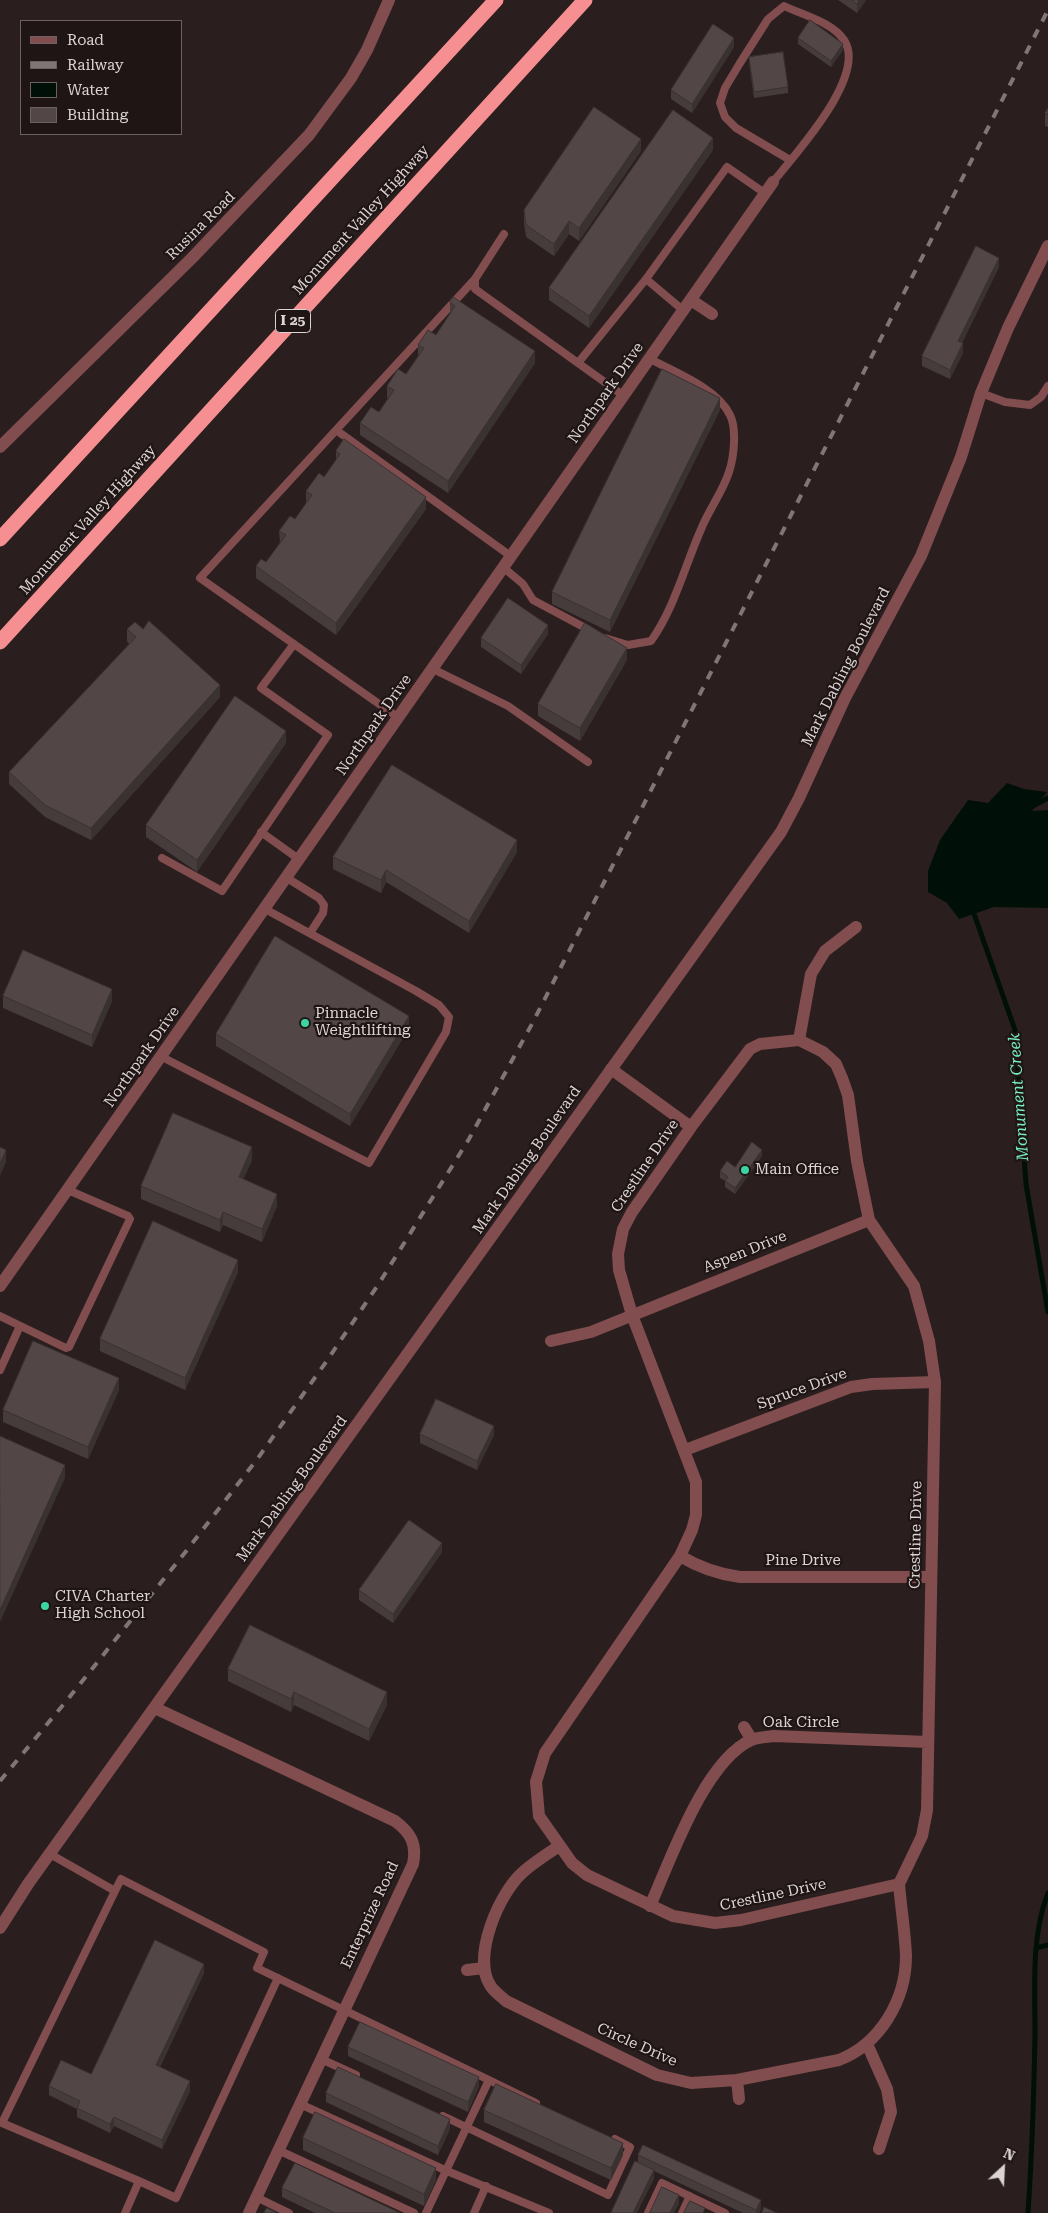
<!DOCTYPE html>
<style>
body{margin:0}
#map{position:relative;width:1048px;height:2213px;overflow:hidden;background:#2a1f1e;font-family:"Roboto Serif",serif}
canvas{display:block}
.legend{position:absolute;left:20px;top:20px;width:162px;height:115px;box-sizing:border-box;background:#201515;border:1px solid #6b6161;margin:0;padding:6px 9px;list-style:none;font-size:15px;color:#dcd4d4}
.legend li{display:flex;align-items:center;gap:10px;height:25px}
.legend b{width:25px;border:1px solid #6b6161}
.north{position:absolute;left:978px;top:2143px;width:50px;height:50px;-webkit-text-stroke:4px #201515;paint-order:stroke;rotate:25deg;font-size:14px;font-weight:700;line-height:20px;text-align:center;color:#dcd4d4}
.north::after{content:'';display:block;margin:auto;width:18px;height:22px;background:#dcd4d4;clip-path:polygon(50% 0,100% 100%,50% 72%,0 100%)}
</style>
<div id="map">
<canvas width="1048" height="2213"></canvas>
<ul class="legend">
<li><b style="height:6px;background:#814d4e"></b>Road</li>
<li><b style="height:6px;background:#7f7675"></b>Railway</li>
<li><b style="height:14px;background:#001008"></b>Water</li>
<li><b style="height:14px;background:#534646"></b>Building</li>
</ul>
<div class="north">N</div>
</div>
<script>
const c = document.querySelector('canvas').getContext('2d');
c.lineJoin = 'round';
function fill(path, color) { c.fillStyle = color; c.fill(path, 'evenodd'); }
function trace(path, color, width, dash) { c.strokeStyle = color; c.lineWidth = width; c.lineCap = dash ? 'butt' : 'round'; c.setLineDash(dash || []); c.stroke(path); }
function write(font, color, halo, rows, align = 'center') {
  c.font = font + ' "Roboto Serif",serif'; c.lineWidth = 4.5; c.setLineDash([]); c.textBaseline = 'middle'; c.strokeStyle = halo; c.fillStyle = color; for (const [text, x, y, turn = 0] of rows) {
    c.save(); c.translate(x, y); c.rotate((+turn || 0) * Math.PI / 180); c.textAlign = isNaN(turn) ? turn : align; if (halo) c.strokeText(text, 0, 0); c.fillText(text, 0, 0); c.restore();
  }
}
fill(new Path2D(`
 M1007 783 1024 789 1047 792 1032 811 1048 810V908L994 907 959 919 947 903 928 892V871L940 840 968 800 988 803Z`), '#001008');
trace(new Path2D(`
 M1033 806 1048 798
 M972 908 1015 1030 1026 1184 1048 1312
 M1036 1948 1048 1945
 M1028 2213C1032 2153 1034 2093 1035 2033 1035 1987 1031 1936 1048 1893`), '#001008', 5);
trace(new Path2D(`
 M773 182C794 155 868 76 844 40 832 22 803 15 784 6L768 19 740 63 725 88 720 103 725 117 736 128 790 160
 M504 234 475 279V289L624 396
 M646 279 727 167 766 194
 M578 363 646 279 684 311
 M981 393 1005 402 1030 405 1041 397 1048 386
 M336 430 512 557
 M504 568 523 584 533 600 591 631
 M605 638 628 645 651 641C675 607 685 565 702 527 710 508 723 491 729 472 734 457 737 429 730 415 718 389 675 372 650 359
 M433 669 508 706 588 762
 M399 718 200 578 475 279
 M261 832 300 860
 M162 858 222 891 328 735 261 688 294 644
 M287 878 319 898 324 905 323 913 310 933
 M162 1057 369 1163 446 1032 449 1017 439 1005 416 991 265 909
 M0 1316 66 1348 69 1347 130 1219 128 1216 68 1190
 M0 1370 20 1326
 M50 1854 115 1891 2 2123 139 2181 125 2213
 M115 1891 121 1879 264 1952 257 1968 489 2080
 M321 2059 356 2075
 M300 2104 447 2171 549 2213
 M443 2116 608 2195 630 2147 615 2139
 M278 2150 414 2213
 M139 2181 176 2198 278 1978
 M256 2197 289 2213
 M426 2213 489 2080 536 2103
 M474 2213 486 2186
 M648 2213 662 2183 725 2213
 M682 2213 690 2196`), '#814d4e', 8);
trace(new Path2D(`
 M691 300 712 314
 M799 1040 823 1052 836 1064 842 1078 848 1095 857 1161 869 1220 914 1286 929 1341 935 1382 927 1810 922 1836 899 1884 741 1920 715 1923 673 1916 587 1875 572 1863 539 1816 536 1782 545 1753 680 1556 692 1530 696 1515V1482L632 1315 619 1270 618 1254 623 1229 632 1212 691 1127 750 1049 760 1044Z
 M799 1040 811 974 825 951 856 927
 M611 1069 691 1127
 M0 1286 773 182
 M551 1341 591 1332 869 1220
 M685 1450 851 1387 872 1384 935 1382
 M680 1556C700 1568 717 1574 740 1577H931
 M155 1708 395 1821C411 1833 417 1844 413 1864L249 2213
 M744 1727 752 1740
 M559 1846C546 1855 533 1863 522 1873 499 1894 472 1956 490 1985 493 1991 501 1996 506 2001L657 2075 691 2083 737 2080 839 2060C880 2044 906 2000 906 1956 905 1932 901 1908 899 1884
 M650 1906C671 1859 704 1762 751 1740 758 1737 767 1737 774 1736L928 1742
 M467 1970 484 1968
 M867 2044 887 2089 891 2112 879 2149
 M737 2080 739 2099`), '#814d4e', 12);
trace(new Path2D(`
 M0 447 192 258 309 135 351 78 367 50 389 0
 M0 1928 28 1884 781 832 799 798 845 698 921 556 961 457 981 393 1008 328 1048 246`), '#814d4e', 12);
trace(new Path2D(`
 M0 539 496 0
 M0 642 585 0`), '#f68f91', 15);
trace(new Path2D(`
 M0 1781 68 1699 187 1550 258 1458 326 1362 378 1285 469 1139 533 1022 1048 10`), '#7f7675', 4, [9, 9]);
fill(new Path2D(`
 M838 0H866L857 13Z
 M798 38 843 50 831 67 798 44Z
 M734 47 692 113 671 99V90Z
 M749 57 788 87V93L754 98 749 63Z
 M1048 108V127L1045 126V113Z
 M713 150 589 328 549 300V288Z
 M641 151 579 241 569 234 554 256 526 237 524 223V210Z
 M999 267 962 343 963 353 950 379 922 366V356Z
 M450 302 535 363 448 493 360 435V423L379 412 388 398H387V386L406 374 418 356V345L436 335 450 314Z
 M720 410 610 632 552 604V592Z
 M336 451 426 509 336 635 256 578V566L266 562 280 543 279 531 295 519 306 503V491L324 477 336 461Z
 M127 629 220 697 91 840 45 817 9 784V772L129 644 127 641Z
 M548 634 521 674 481 647V638Z
 M627 660 580 741 538 716V704Z
 M286 743 197 872 146 837V825Z
 M517 852 469 933 386 882 381 893 333 869V857Z
 M3 996 112 1001 92 1047 3 1008Z
 M409 1028 350 1126 216 1046V1034Z
 M762 1156 735 1194 725 1187V1181L720 1178V1171L735 1167Z
 M252 1160 243 1179 277 1206 262 1242 223 1225 220 1232 141 1199V1186Z
 M238 1272 185 1390 100 1351V1339Z
 M119 1390 88 1459 3 1422V1410Z
 M420 1434 494 1435 477 1470 420 1443Z
 M442 1552 393 1623 359 1600V1590Z
 M228 1669 387 1705 369 1741 294 1705 291 1712 228 1681Z
 M204 1973 160 2067 190 2091 162 2149 114 2126 110 2133 77 2117V2109L49 2095V2086L91 2074Z
 M348 2047 479 2086 468 2112 348 2056Z
 M326 2093 450 2129 438 2155 326 2102Z
 M484 2110 623 2155 611 2180 484 2122Z
 M303 2138 436 2180 424 2206 303 2150Z
 M638 2155 761 2209 759 2213H743L654 2171V2179L638 2162Z
 M282 2188 400 2213H315L282 2197Z`), '#473c3c');
fill(new Path2D(`
 M859 0H866L857 13V4Z
 M734 38V47L692 113V104Z
 M843 44V50L831 67V61Z
 M713 138V150L589 328V316Z
 M641 139V151L579 241V228Z
 M569 221V234L554 256V244Z
 M999 258V267L958 350V341Z
 M963 343V353L950 379V370Z
 M535 351V363L448 493V481Z
 M720 398V410L610 632V620Z
 M426 497V509L336 635V623Z
 M548 625V634L521 674V665Z
 M627 648V660L580 741V728Z
 M220 685V697L91 840V828Z
 M286 731V743L197 872V860Z
 M517 840V852L469 933V921Z
 M386 870V882L381 893V880Z
 M112 989V1001L92 1047V1035Z
 M409 1016V1028L350 1126V1114Z
 M252 1147V1160L239 1190V1177Z
 M6 1150V1162L0 1176V1164Z
 M762 1150V1156L735 1194V1188Z
 M277 1194V1206L262 1242V1229Z
 M223 1212V1225L220 1232V1220Z
 M238 1260V1272L185 1390V1378Z
 M119 1378V1390L88 1459V1447Z
 M494 1426V1435L477 1470V1461Z
 M65 1465V1478L0 1622V1610Z
 M442 1543V1552L393 1623V1614Z
 M294 1692V1705L291 1712V1699Z
 M387 1692V1705L369 1741V1729Z
 M204 1964V1973L156 2074V2065Z
 M479 2077V2086L468 2112V2102Z
 M190 2081V2091L162 2149V2140Z
 M114 2117V2126L110 2133V2124Z
 M450 2119V2129L438 2155V2146Z
 M623 2143V2155L611 2180V2168Z
 M436 2168V2180L424 2206V2194Z
 M654 2170V2179L637 2213H633Z
 M679 2195V2204L674 2213H670Z
 M761 2200V2209L759 2213H756V2210Z`), '#3a3131');
const building = new Path2D(`
 M852 0H859L857 4Z
 M810 20 843 44 831 61 798 38Z
 M713 24 734 38 692 104 671 90Z
 M783 52 788 87 754 92 749 57Z
 M594 107 641 139 579 228 569 221 554 244 526 225 524 210Z
 M1048 108V115L1045 113Z
 M673 110 713 138 589 316 549 288Z
 M976 246 999 258 958 341 963 343 950 370 922 356Z
 M453 297 535 351 448 481 360 423 371 407 379 412 394 390 387 386 398 369 406 374 424 348 418 345 428 330 436 335 455 306 450 302Z
 M662 369 720 398 610 620 552 592Z
 M344 439 426 497 336 623 256 566 261 559 266 562 286 535 279 531 290 516 295 519 312 495 306 491 319 473 324 477 340 454 336 451Z
 M508 598 548 625 521 665 481 638Z
 M149 621 220 685 91 828 45 805 9 772 136 637 127 629 135 622 143 629Z
 M585 623 627 648 580 728 538 704Z
 M235 696 286 731 197 860 146 825Z
 M392 765 517 840 469 921 386 870 381 880 333 857Z
 M275 936 409 1016 350 1114 216 1034Z
 M23 950 112 989 92 1035 3 996Z
 M173 1113 252 1147 239 1177 277 1194 262 1229 223 1212 220 1220 141 1186Z
 M752 1142 762 1150 735 1188 725 1181 728 1177 720 1171 727 1161 735 1167Z
 M0 1147 6 1150 0 1164Z
 M153 1221 238 1260 185 1378 100 1339Z
 M33 1341 119 1378 88 1447 3 1410Z
 M436 1399 494 1426 477 1461 420 1434Z
 M0 1436 65 1465 0 1610Z
 M409 1520 442 1543 393 1614 359 1590Z
 M250 1625 387 1692 369 1729 294 1692 291 1699 228 1669Z
 M155 1940 204 1964 156 2065 190 2081 162 2140 114 2117 110 2124 77 2108 80 2101 49 2086 61 2060 91 2074Z
 M360 2022 479 2077 468 2102 348 2047Z
 M338 2067 450 2119 438 2146 326 2093Z
 M496 2084 623 2143 611 2168 484 2110Z
 M315 2112 436 2168 424 2194 303 2138Z
 M643 2145 761 2200 756 2210 638 2155Z
 M635 2161 654 2170 633 2213H611Z
 M295 2163 400 2213H335L282 2188Z
 M662 2187 679 2195 670 2213H650Z
 M690 2201 705 2208 703 2213H684Z
 M764 2207 777 2213H762Z
 M267 2208 277 2213H264Z`);
fill(building, '#534646');
trace(building, '#3a3131', 1);
for (const [x, y, r, color] of [
 [305,1023,5,"#3dd4a3"],
 [745,1170,5,"#3dd4a3"],
 [45,1606,5,"#3dd4a3"]
]) { const dot = new Path2D(); dot.arc(x, y, r, 0, 2 * Math.PI); c.fillStyle = color; c.fill(dot); trace(dot, '#201515', 2); }
for (const [x, y, w] of [
 [293,321,35]
]) { const box = new Path2D(); box.roundRect(x - w / 2, y - 11.5, w, 23, 4); c.fillStyle = '#201515'; c.fill(box); trace(box, '#dcd4d4', 1); }
write('bold 14px', '#dcd4d4', null, [
 ["I 25",293,321]
]);
write('15px', '#dcd4d4', '#201515', [
 ["Monument Valley Highway",361,220,-48],
 ["Rusina Road",201,226,-45],
 ["Northpark Drive",606,393,-55],
 ["Monument Valley Highway",88,520,-48],
 ["Mark Dabling Boulevard",846,667,-63],
 ["Northpark Drive",374,725,-55],
 ["Northpark Drive",142,1057,-55],
 ["Mark Dabling Boulevard",527,1160,-55],
 ["Crestline Drive",645,1166,-56],
 ["Aspen Drive",745,1252,-22],
 ["Spruce Drive",802,1389,-20],
 ["Mark Dabling Boulevard",292,1489,-54],
 ["Crestline Drive",916,1535,-89],
 ["Pine Drive",803,1561],
 ["Oak Circle",801,1723],
 ["Crestline Drive",773,1895,-12],
 ["Enterprize Road",370,1915,-65],
 ["Circle Drive",637,2045,24]
]);
write('15px', '#dcd4d4', '#201515', [
 ["Pinnacle",315,1014],
 ["Weightlifting",315,1031],
 ["Main Office",755,1170],
 ["CIVA Charter",55,1597],
 ["High School",55,1614]
], 'left');
write('italic 16px', '#77efc2', '#201515', [
 ["Monument Creek",1019,1097,-94]
]);
</script>
